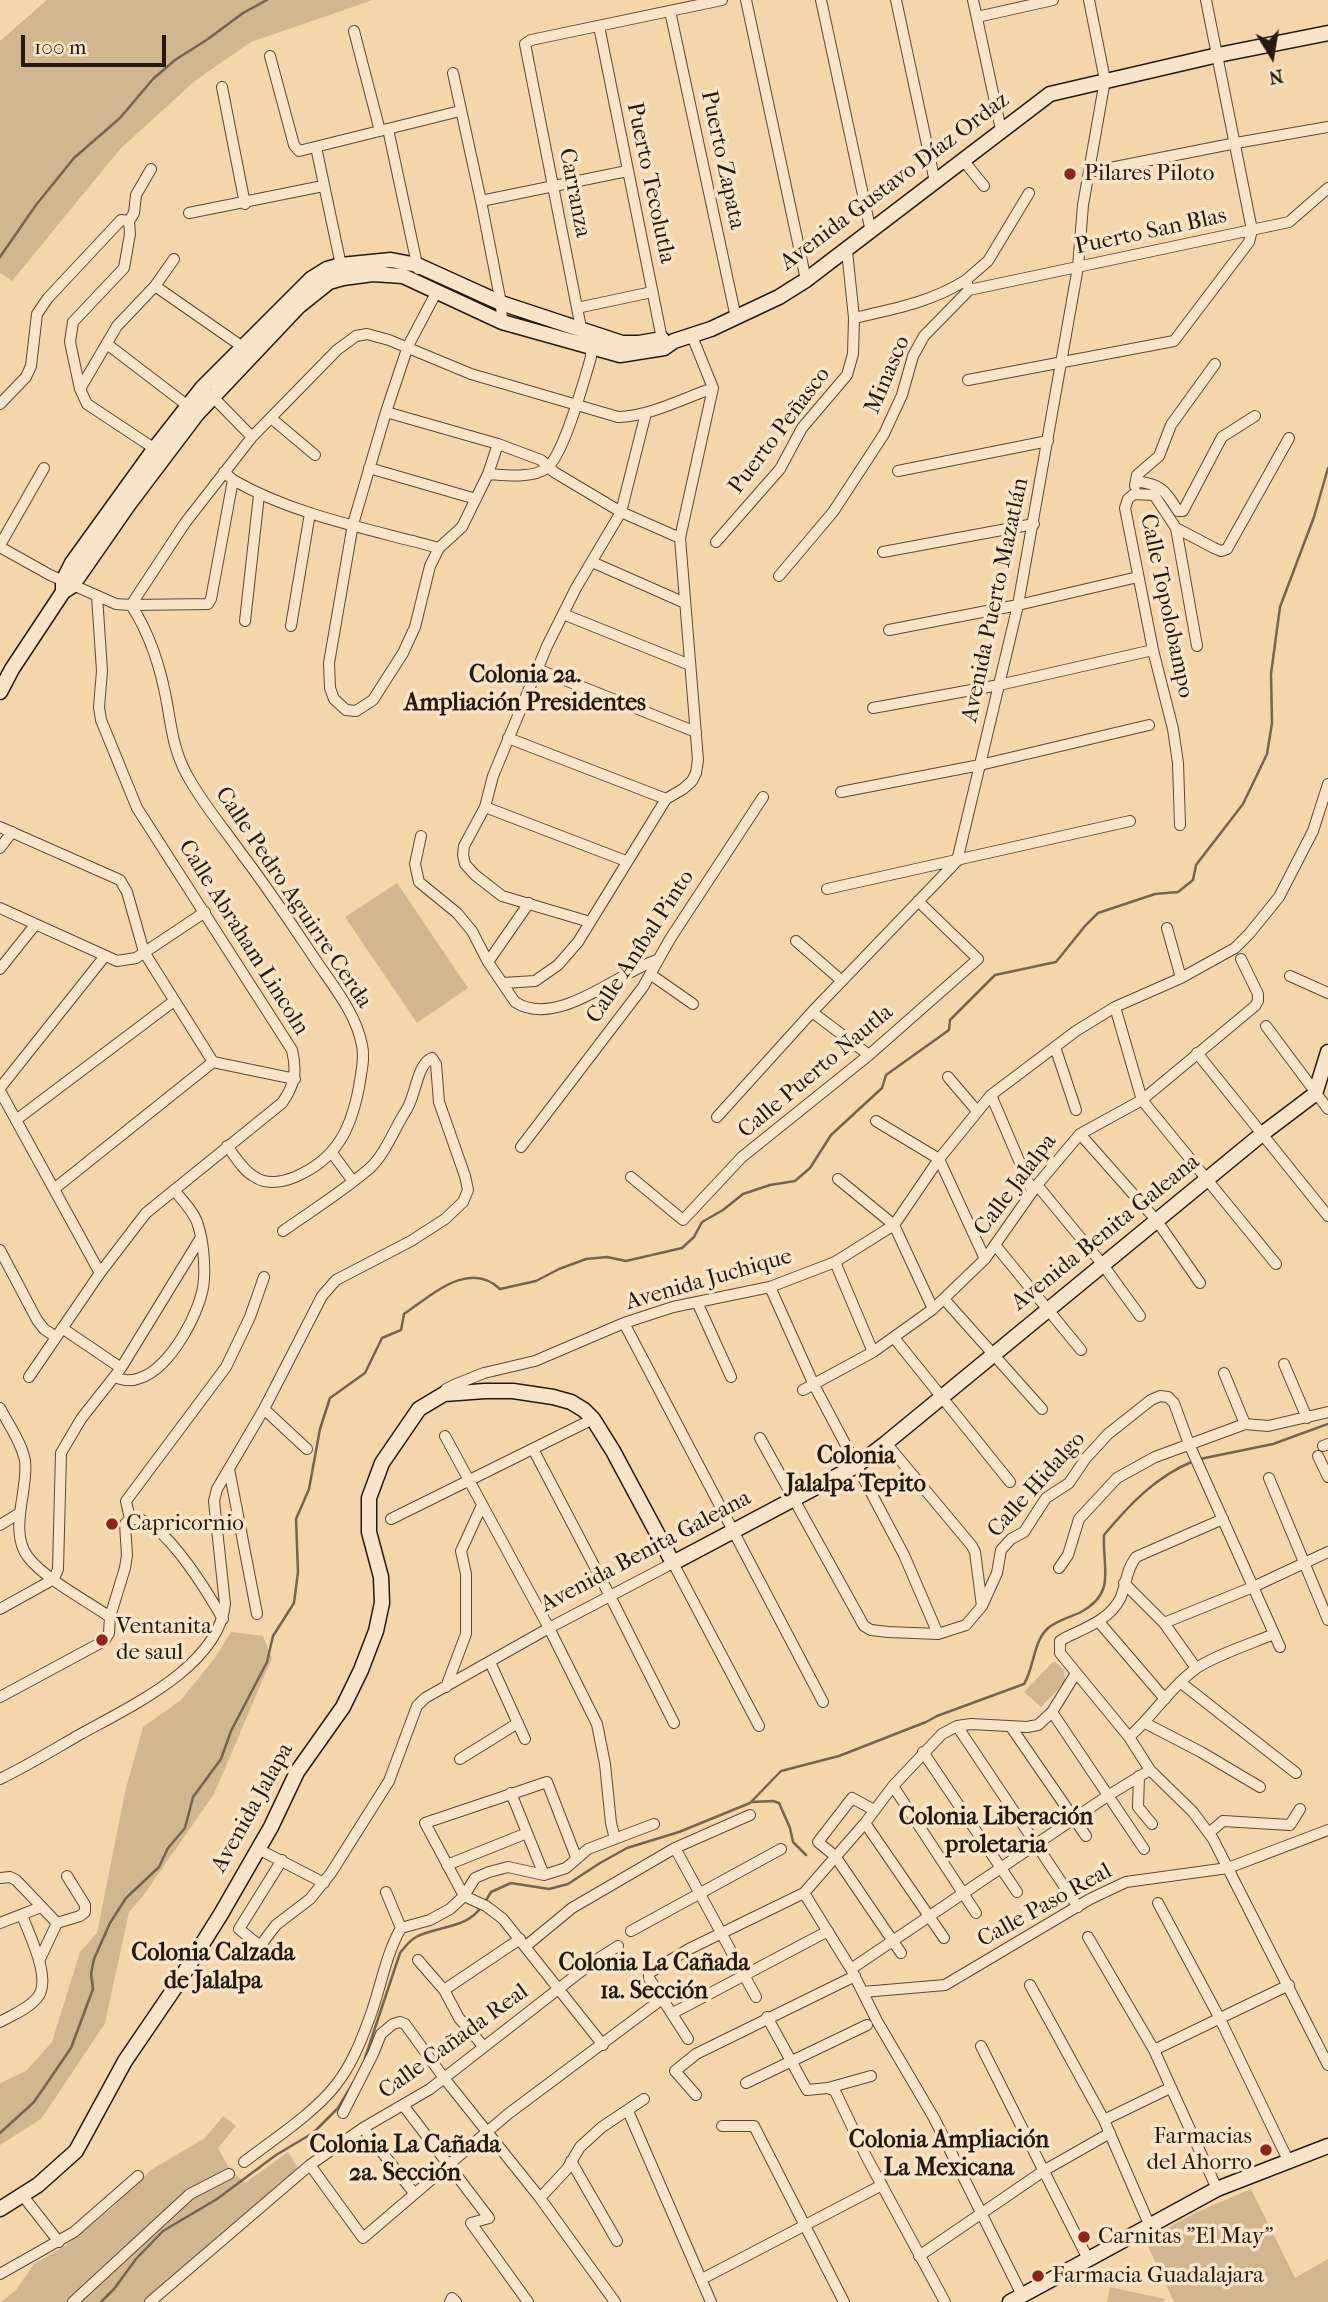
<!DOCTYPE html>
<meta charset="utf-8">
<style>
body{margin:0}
#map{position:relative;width:1328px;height:2302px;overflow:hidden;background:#f4d6aa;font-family:"IM FELL French Canon",serif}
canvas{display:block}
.north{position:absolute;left:1237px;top:21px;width:70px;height:70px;-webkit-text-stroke:5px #f8e4c8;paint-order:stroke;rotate:169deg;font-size:19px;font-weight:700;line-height:28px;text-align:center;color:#241a12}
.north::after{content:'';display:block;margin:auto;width:24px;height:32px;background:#241a12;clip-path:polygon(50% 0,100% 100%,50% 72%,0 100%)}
.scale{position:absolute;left:21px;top:35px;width:145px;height:32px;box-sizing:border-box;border:4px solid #241a12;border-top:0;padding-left:9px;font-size:21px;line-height:24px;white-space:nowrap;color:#241a12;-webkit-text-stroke:5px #f8e4c8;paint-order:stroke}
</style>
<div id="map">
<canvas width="1328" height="2302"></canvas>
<div class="north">N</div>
<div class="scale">100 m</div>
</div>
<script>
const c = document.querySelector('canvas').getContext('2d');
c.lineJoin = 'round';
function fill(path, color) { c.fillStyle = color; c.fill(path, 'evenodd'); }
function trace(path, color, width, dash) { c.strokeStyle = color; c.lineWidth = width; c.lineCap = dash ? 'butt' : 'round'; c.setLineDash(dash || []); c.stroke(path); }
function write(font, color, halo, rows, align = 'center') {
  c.font = font + ' "IM FELL French Canon",serif'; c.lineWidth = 7; c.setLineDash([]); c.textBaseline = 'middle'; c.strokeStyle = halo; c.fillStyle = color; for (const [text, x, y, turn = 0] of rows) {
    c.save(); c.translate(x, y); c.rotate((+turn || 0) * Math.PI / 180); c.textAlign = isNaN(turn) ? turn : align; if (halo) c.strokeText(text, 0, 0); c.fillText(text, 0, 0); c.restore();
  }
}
fill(new Path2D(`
 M47 0H373L251 42 196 80 120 149 12 281 0 273V41Z
 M397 883 468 988 417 1023 345 917Z
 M231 1632 263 1636 272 1658 214 1794 143 1896 129 1912 105 2023 41 2119 0 2145V2083L26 2071 52 2042 80 1952 97 1933 125 1792 143 1727 181 1700 214 1659Z
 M1054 1661 1064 1670 1065 1682 1041 1707 1024 1692Z
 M223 2116 236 2126 218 2148 229 2168 245 2183 288 2152 298 2168 159 2291 145 2302H1L16 2290 34 2264 65 2246 110 2210 151 2170 205 2138Z
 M1251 2189 1295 2278 1328 2259V2302H1174L1145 2240 1195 2213Z
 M1110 2287 1165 2299 1164 2302H1107Z`), '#d1b690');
trace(new Path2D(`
 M0 257 36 205 74 158 120 118 153 79 175 60 208 39 243 13 267 0
 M1200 1459 1273 1444 1328 1424
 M752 1802 773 1801 779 1803 790 1828 793 1842 806 1855
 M485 1902 491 1892 511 1883 549 1889 568 1884 600 1863 627 1848 679 1832 750 1803 781 1771 839 1756 926 1722 937 1716 1024 1684C1034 1668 1033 1643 1047 1629 1055 1621 1071 1617 1081 1612 1117 1593 1102 1567 1104 1535 1129 1505 1156 1476 1194 1461
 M365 2058 400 1953C405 1947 409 1941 416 1937 436 1926 467 1929 481 1907
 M0 2133 34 2102 71 2048 93 1989 91 1974 94 1959 110 1923 126 1898 159 1867 168 1848 185 1828 193 1797 221 1759 231 1731 267 1662 273 1636 294 1603 298 1572 296 1519 309 1489 320 1429 330 1398 365 1373 382 1338 401 1330 404 1314C431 1296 469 1259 500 1289L536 1281 559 1269 586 1259 607 1257 626 1261 682 1248 694 1237 702 1222 723 1210 743 1194 770 1185 795 1181 810 1168 831 1135 882 1088 886 1075 949 1030 950 1020 995 975 1056 962 1085 926 1098 913 1155 894 1178 892 1193 880 1196 865 1243 804 1267 754 1272 723 1271 674 1280 607 1314 517 1328 468
 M101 2302 114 2289 136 2259 163 2231 217 2199 276 2155 313 2133 338 2108 353 2083`), '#76644e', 2.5);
const street = new Path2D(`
 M746 0 806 280
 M821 0 871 232
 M896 0 935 182
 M973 0 1001 130
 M670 11 736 318
 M977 17 1053 0
 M599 26 663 344
 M354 31 380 131
 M270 56 294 145 299 151 460 111
 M453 73 481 201 501 303 502 322
 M222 87 245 204
 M388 129 418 269
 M316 147 342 270
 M963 160 984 186
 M151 169 136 195 134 213 129 221 130 234 124 268 73 322 70 342 80 389 87 404 158 451
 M1090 172 1236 143 1328 127
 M481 201 627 171
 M189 213 323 186
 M155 286 247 350
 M969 290 1289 222 1328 188
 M436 293 408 346 386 412 353 524 329 663 330 688 334 699 346 710 356 711 373 700 403 653 415 627 430 566 439 548 462 527 488 474 498 444
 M577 308 652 292
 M854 318C893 309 932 302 966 280
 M107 344 192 409
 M968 380 1174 341 1249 242 1252 230 1206 0
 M80 389 117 326 155 286 174 259
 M211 395 252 437
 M0 404 26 377 31 366 37 314 48 298 121 220 129 221
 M386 412 498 444 541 460 554 472 621 512 680 538
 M271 418 315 455
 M369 468 476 499
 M898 471 1048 441
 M488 474C505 475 532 479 547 468 564 454 584 381 591 357V348L581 328 525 44 531 40 722 0
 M233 480C296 516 370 529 439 548
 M1136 481C1162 485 1164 489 1178 511H1183L1222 437 1255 416
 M1135 486 1137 475 1159 456 1171 425 1215 364
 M1176 528 1214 548 1221 551 1227 549 1289 438
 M716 542 780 469 802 428 847 375 853 354 854 318 847 251
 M0 545 44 468
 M0 547 50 575 116 604 131 605 208 604 211 599 233 480 224 472
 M883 552 1034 524
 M592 562 685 603
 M779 576 833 512 884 434 902 395 913 356 924 336 969 290 966 280 988 261 1029 193
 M131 605C152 637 162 672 168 709 172 733 175 753 187 775 202 803 223 827 241 853 268 888 292 925 317 962 334 987 356 1014 362 1045 365 1059 361 1073 359 1087 351 1129 337 1159 295 1177 283 1182 266 1185 255 1177 243 1171 235 1156 227 1146
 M131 605 185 523 252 437 337 350 356 336 367 334 389 340 471 374 618 417C650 416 682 399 713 388
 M563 614 690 665
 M245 621 259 495
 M291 626 310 513
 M889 630 1018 605 1138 577
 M537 669 696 732
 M873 708 999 685 1153 650
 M508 738 666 799
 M841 792 980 765 1149 725
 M485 807 626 861
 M1180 825 1178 763 1173 729 1153 650 1125 508 1128 499 1134 494 1154 495 1176 528 1197 646
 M0 827 120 880 127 892 144 952 213 1062
 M421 836 415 864 419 882 457 913 472 931 488 962 515 1002C557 1029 617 973 657 960
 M0 848 12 832
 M827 889 1130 821
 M0 908 117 961 136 958 205 912
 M590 922 502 896 475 875 465 864 463 855 464 846 485 807 493 776 547 646 576 588 621 512 646 413
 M1167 928 1181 978
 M796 941 842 981
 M488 962 529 903
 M0 969 35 925
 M650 974 693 1004
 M1290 976 1328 993
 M503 983 535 981 558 965 578 942 666 799 683 789 692 781 696 773 698 760 680 538 713 388 692 336
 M1115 1007 1142 1100 1276 1264
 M812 1012 869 1055
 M1266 1026 1328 1109
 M1055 1047 1076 1110
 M1197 1053 1328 1216
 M213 1062 295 1079
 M948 1077 977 1111
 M0 1088 105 956
 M0 1091 100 1273
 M991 1095 1032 1191
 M717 1117 812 1012 957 861 1018 605 1078 267 1083 205 1105 80 1089 0
 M16 1120 174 1001
 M876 1121 939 1159 985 1259
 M1080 1134 1157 1221 1200 1283
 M521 1147 643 987 670 939 763 797
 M332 1153 352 1180
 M631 1177 683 1220 742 1157 869 1055 978 959 918 901
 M838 1179 894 1225 933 1309
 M1037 1185 1103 1265 1140 1316
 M54 1189 213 1062
 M995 1245 1081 1350
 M0 1250 37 1320 44 1329 56 1337
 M835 1262 873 1352
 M770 1287 814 1385 904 1555 938 1634
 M944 1299 1042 1409
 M697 1302 731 1377
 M624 1323 823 1702
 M62 1328 121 1368
 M895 1339 1010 1482
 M1284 1364 1307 1418
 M1224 1373 1245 1424
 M29 1377 100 1273 146 1213 282 1103C295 1085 297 1071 292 1050L137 808 101 720 99 707 102 671 97 596
 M114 1377C123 1380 131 1382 140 1378 170 1369 203 1309 204 1279 205 1263 203 1240 198 1225 195 1213 182 1200 174 1190
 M803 1390 873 1352 933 1309 985 1259 1037 1185 1080 1134 1142 1100 1255 1006 1258 1001V994L1241 959
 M444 1394 446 1389 454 1385 484 1373 535 1361 624 1323 673 1307 770 1287 835 1262 894 1225 939 1159 991 1095 1076 1031 1115 1007 1181 978 1235 948 1249 934 1279 897 1313 831 1328 784
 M0 1408C8 1424 22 1443 25 1461 29 1488 8 1531 28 1557 45 1579 87 1601 110 1617
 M264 1409 307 1449
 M445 1436 549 1628 597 1724 605 1764 611 1823 615 1839
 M760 1438 864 1626 871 1630 888 1632 938 1634 966 1625 982 1606 997 1573 1001 1550 1011 1539 1024 1532 1046 1498 1069 1483 1086 1458 1108 1434 1151 1400 1160 1396 1168 1397 1174 1403 1189 1444 1280 1647
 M886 1443 972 1546 975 1552 982 1606
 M1323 1446 1328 1444
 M533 1449 610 1596 674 1723
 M1318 1456 1328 1477
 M229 1469 257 1614
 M1269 1478 1328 1620
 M130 1519 126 1501 226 1367 250 1317 264 1277
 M391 1519 593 1419
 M1223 1519 1136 1557C1125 1572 1127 1584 1120 1599 1109 1620 1085 1628 1065 1638L1060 1641V1653L1129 1737 1150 1770 1193 1812 1213 1839 1328 2065
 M0 1525 18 1514
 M1059 1568 1068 1555 1079 1519 1117 1478 1155 1457 1245 1424 1268 1426 1328 1412
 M1124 1583 1164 1623 1196 1668
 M0 1609 54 1579 58 1569 61 1453 81 1419 121 1368 200 1239
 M1099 1622 1165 1699
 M1164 1623 1253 1587 1328 1552
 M490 1662 525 1739
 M1180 1682 1296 1773
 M446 1687 466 1634V1574L461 1551 482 1505
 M0 1697 104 1641 109 1633 110 1617 125 1568 127 1555 125 1524C151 1495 212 1600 223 1619
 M1052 1712 1144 1849
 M1145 1723 1201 1752 1260 1787
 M957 1726 1078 1907
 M1011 1727 1086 1836
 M1129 1737C1152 1717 1169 1689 1194 1670 1210 1657 1253 1643 1274 1634
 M923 1752 1017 1892
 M460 1759 518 1723
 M1139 1776 1138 1807 1152 1824
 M0 1779C27 1766 53 1750 79 1735 129 1707 218 1667 225 1604L214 1501 217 1489 264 1409 322 1296 336 1280 411 1241 445 1219 463 1202 468 1190 465 1176 439 1102 436 1064 432 1058C417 1064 416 1094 407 1109 395 1127 386 1153 370 1168 346 1189 310 1212 283 1231
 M893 1786 976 1913
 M511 1793 544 1875
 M874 1810 852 1798 818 1842 835 1856 901 1953
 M865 1823 944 1938
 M1209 1833 1223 1821 1290 1825 1300 1809
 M675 1848 756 1997
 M258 1849 324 1883
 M576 1857 547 1782 425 1823 464 1896 486 1906 503 1919 603 2045
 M282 1860 239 1929 260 1946 276 1925 310 1899 331 1873 389 1781 417 1706 425 1698 549 1628 673 1563 759 1726
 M447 1865 527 1833
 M0 1878 10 1877 16 1880 57 1923
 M386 1892 401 1928
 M804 1893 851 1969 877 2021 934 2118 1022 2295
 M1158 1903 1220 2019 1288 2160
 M0 1923 41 1907
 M57 1923 80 1916 85 1912V1905L67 1876
 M631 1931 781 1849
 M1088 1937 1154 2050 1217 2189
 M526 1946 572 1908 675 1848 750 1815
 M418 1960 444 1990 459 2018 484 2047
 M39 1961 57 1923
 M851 1969 1109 1795 1150 1770
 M1030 1985 1104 2120 1149 2224
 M444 1990 520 1939
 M863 1992 945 1985 1090 1899 1126 1882 1228 1868 1328 1830
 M673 2013 828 1931
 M767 2017 807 2090 828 2088 835 2091 866 2156 945 2302
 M0 2022C12 2015 28 2009 37 1998 53 1980 29 1935 22 1915
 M688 2039 649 1978V1973L689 1949 804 1893 865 1823 893 1786 942 1734 957 1726 971 1724 1027 1727 1038 1725 1052 1712 1076 1673
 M981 2046 1088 2259
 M1154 2050 1289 1985
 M746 2083 867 2025
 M828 2088 871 2076
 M696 2095 675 2071 696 2054 855 1976
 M403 2105 489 2218 471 2223 528 2302
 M628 2111 711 2302
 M343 2113 373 2054 381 2034 393 2024 400 2022 405 2024 444 2078 540 2198 615 2302
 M1104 2120 1170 2088
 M722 2126H754L844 2302
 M363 2128 414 2193
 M571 2161 617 2241
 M244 2162C271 2141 314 2113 335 2086 352 2065 362 2039 371 2014 381 1986 386 1954 401 1928L430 1920 450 1909 464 1896 475 1878 489 1872 508 1867 544 1875 566 1868 588 1849 654 1824
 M310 2165 363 2238 508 2114 662 1999
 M23 2196 59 2242
 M540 2198 567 2169 580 2147 602 2127 644 2099
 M919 2256 1045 2170 1110 2133
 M0 2274 74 2232 138 2176
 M702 2279 882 2185
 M73 2302 190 2194 229 2174
 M150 2302 310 2165 363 2128 430 2089 593 1962 618 1946
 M450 2302 452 2298 456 2302`);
const secondary = new Path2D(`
 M63 592V581L72 563 155 448 202 388 311 279 327 269 341 265 391 260 417 265 501 303 622 343H639L662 339
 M0 692 12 669 63 592 72 586 129 504 197 414 299 306 329 282 343 278 373 274 403 276 502 322 620 355 664 348 674 341 711 329 779 297 806 280 1050 94 1218 55 1328 33
 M0 2209 38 2185 76 2151 125 2061 174 1989 221 1914 271 1827 297 1772 343 1707 361 1670 376 1631 382 1603 381 1577 369 1532V1498L382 1463 419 1409 444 1394 485 1391H513L553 1397 571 1402 584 1410 593 1419 613 1451 673 1563 856 1466 886 1443 1262 1134 1315 1094 1328 1052
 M1010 2302 1217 2189 1328 2146`);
trace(street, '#584938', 12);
trace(secondary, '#241a12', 17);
trace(street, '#f8e4c8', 10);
trace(secondary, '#f8e4c8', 14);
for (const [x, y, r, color] of [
 [1070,174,7,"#8f2418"],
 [112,1524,7,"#8f2418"],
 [102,1640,7,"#8f2418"],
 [1266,2150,7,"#8f2418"],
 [1084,2237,7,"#8f2418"],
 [1038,2276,7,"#8f2418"]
]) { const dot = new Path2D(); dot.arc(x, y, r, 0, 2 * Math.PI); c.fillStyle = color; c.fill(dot); trace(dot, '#f8e4c8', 2.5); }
write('23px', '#241a12', '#f8e4c8', [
 ["Puerto Zapata",722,160,78],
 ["Avenida Gustavo Díaz Ordaz",895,182,-37],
 ["Puerto Tecolutla",650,183,78],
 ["Carranza",574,193,79],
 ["Puerto San Blas",1151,232,-12],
 ["Minasco",888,375,-67],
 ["Puerto Peñasco",780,431,-53],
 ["Avenida Puerto Mazatlán",996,600,-78],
 ["Calle Topolobampo",1166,606,78],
 ["Calle Pedro Aguirre Cerda",293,898,56],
 ["Calle Abraham Lincoln",243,938,58],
 ["Calle Aníbal Pinto",641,947,-57],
 ["Calle Puerto Nautla",816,1072,-40],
 ["Calle Jalalpa",1016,1185,-53],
 ["Avenida Benita Galeana",1106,1233,-39],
 ["Avenida Juchique",709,1280,-16],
 ["Calle Hidalgo",1037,1485,-48],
 ["Avenida Benita Galeana",646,1552,-28],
 ["Avenida Jalapa",253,1808,-61],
 ["Calle Paso Real",1045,1906,-29],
 ["Calle Cañada Real",454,2042,-36]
]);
write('23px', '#241a12', '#f8e4c8', [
 ["Pilares Piloto",1084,174],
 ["Capricornio",126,1524],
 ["Ventanita",116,1627],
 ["de saul",116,1653],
 ["Farmacias",1252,2137,"right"],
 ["del Ahorro",1252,2163,"right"],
 ["Carnitas \"El May\"",1098,2237],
 ["Farmacia Guadalajara",1052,2276]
], 'left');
write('bold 24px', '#241a12', '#f8e4c8', [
 ["Colonia 2a.",525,676],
 ["Ampliación Presidentes",525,704],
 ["Colonia",856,1457],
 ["Jalalpa Tepito",856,1485],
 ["Colonia Liberación",996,1818],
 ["proletaria",996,1846],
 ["Colonia Calzada",213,1954],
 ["de Jalalpa",213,1982],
 ["Colonia La Cañada",654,1964],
 ["1a. Sección",654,1992],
 ["Colonia Ampliación",949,2141],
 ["La Mexicana",949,2169],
 ["Colonia La Cañada",405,2146],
 ["2a. Sección",405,2174]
]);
</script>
